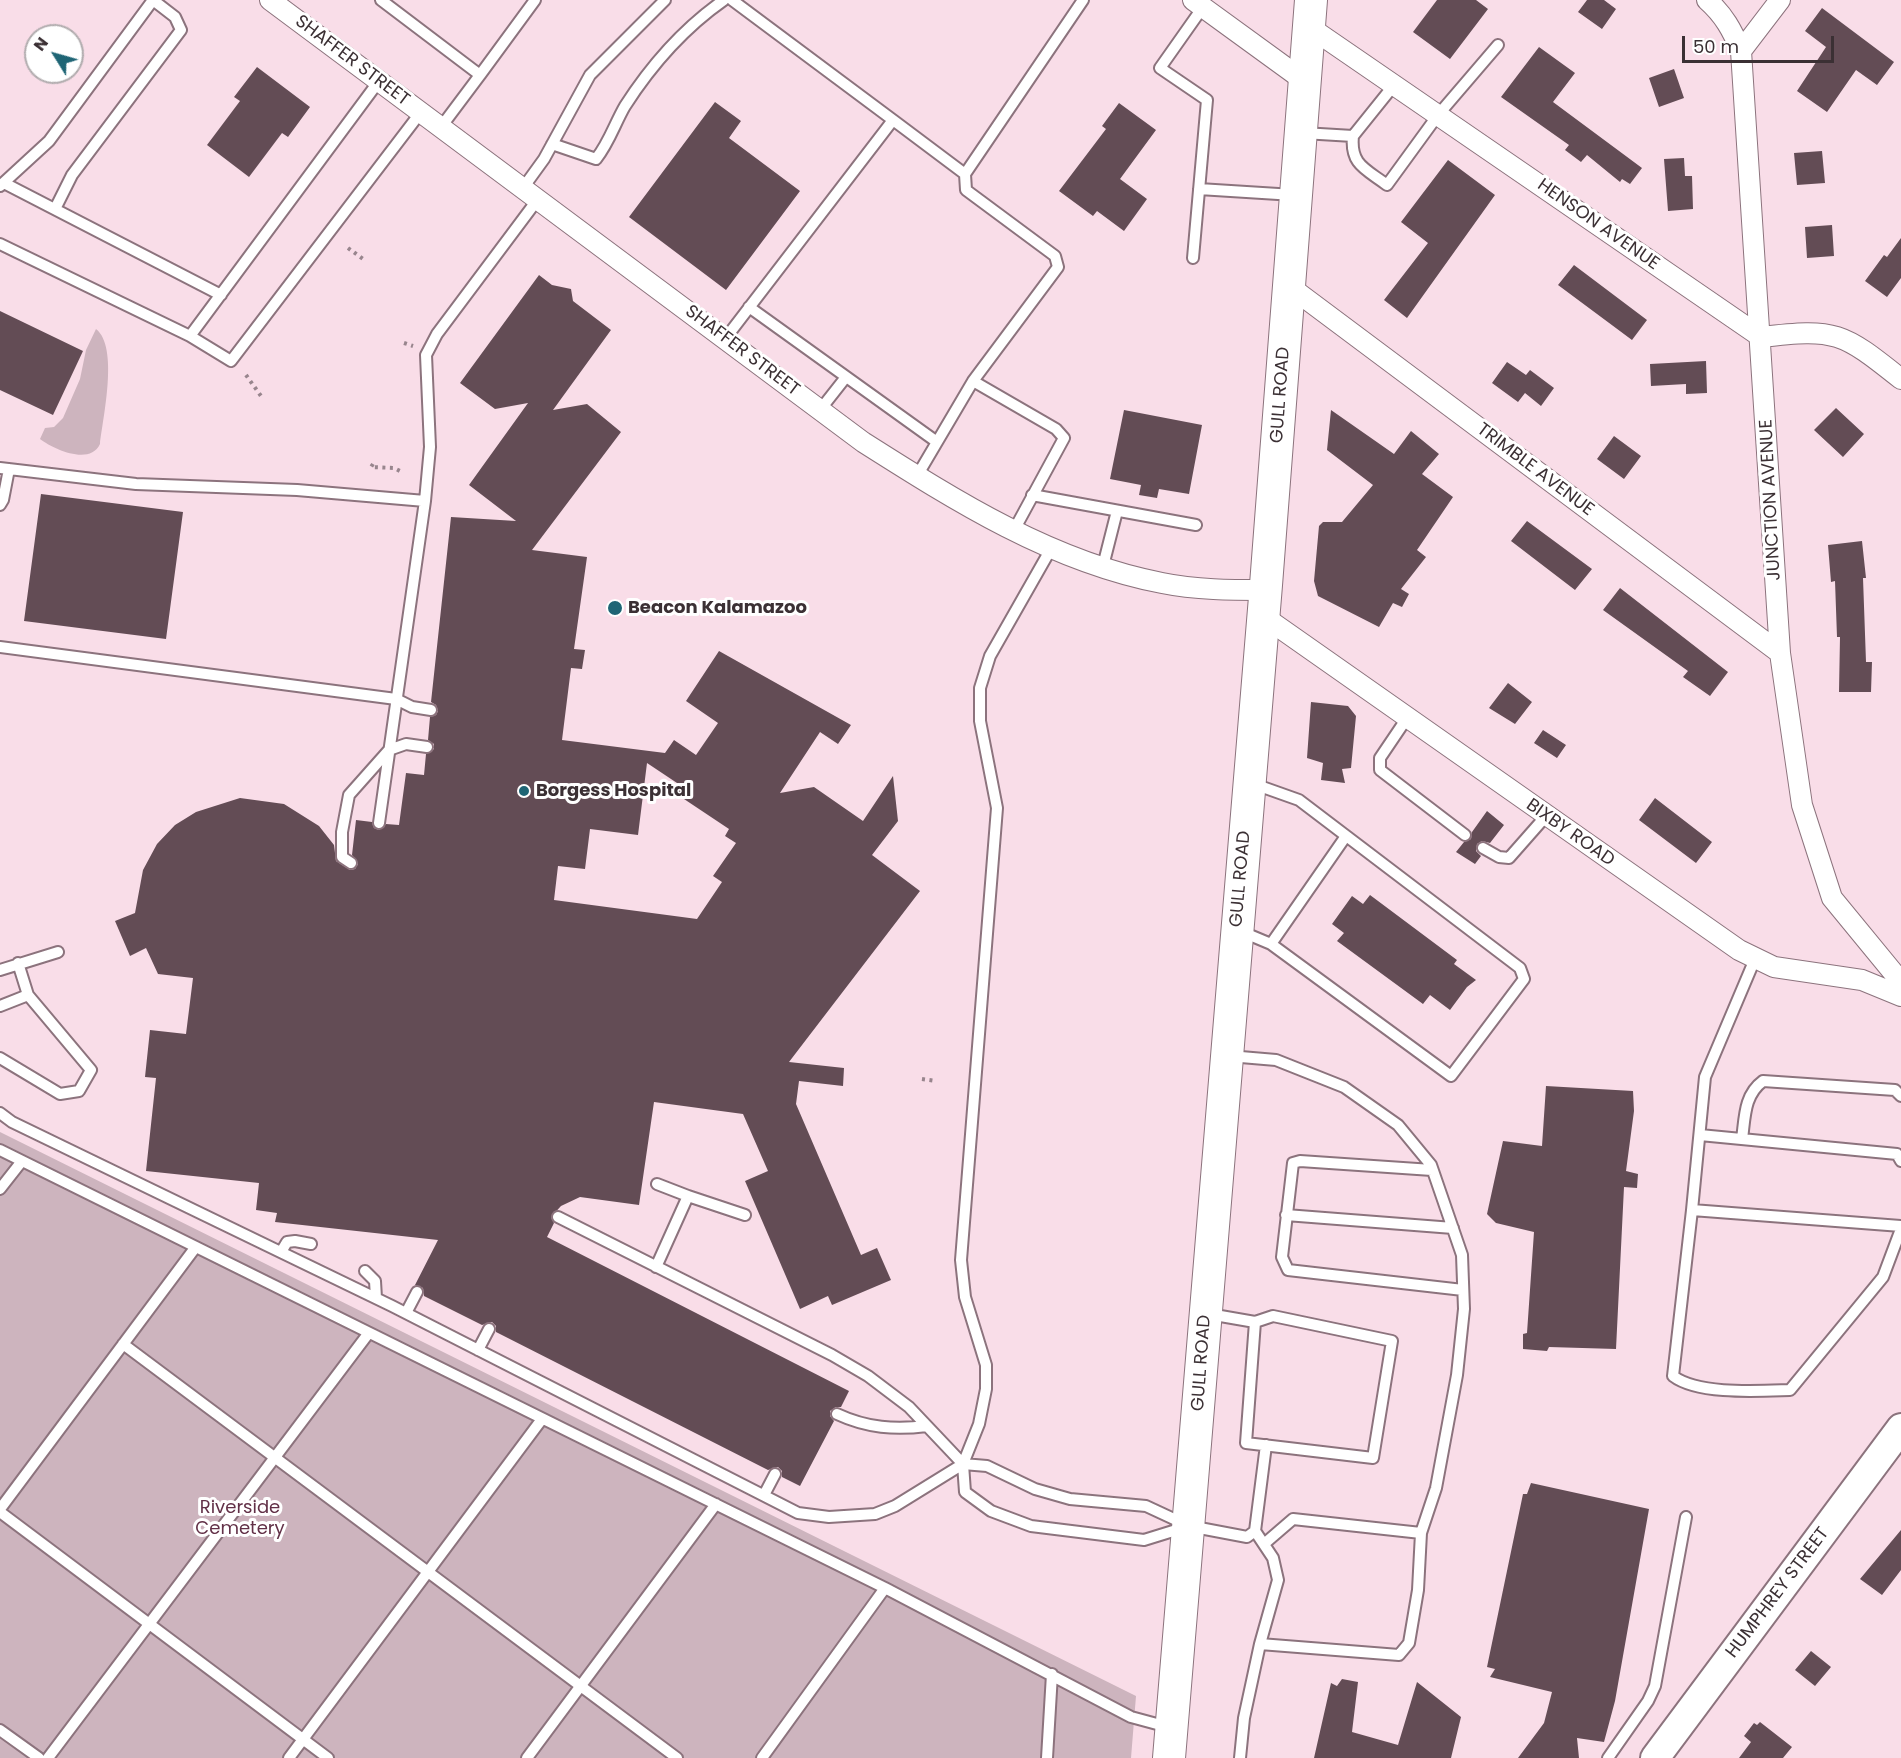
<!DOCTYPE html>
<style>
body{margin:0}
#map{position:relative;width:1901px;height:1758px;overflow:hidden;background:#f9dde8;font-family:Poppins,sans-serif}
canvas{display:block}
.north{position:absolute;left:24px;top:24px;width:60px;height:60px;box-sizing:border-box;background:#fff;border:2px solid #b1acae;border-radius:50%;rotate:307deg;font-size:16px;font-weight:700;line-height:24px;text-align:center;color:#3b3034}
.north::after{content:'';display:block;margin:auto;width:21px;height:27px;background:#1f6575;clip-path:polygon(50% 0,100% 100%,50% 72%,0 100%)}
.scale{position:absolute;left:1682px;top:36px;width:152px;height:27px;box-sizing:border-box;border:3px solid #3b3034;border-top:0;padding-left:8px;font-size:18px;line-height:21px;white-space:nowrap;color:#3b3034;-webkit-text-stroke:4px #fff;paint-order:stroke}
</style>
<div id="map">
<canvas width="1901" height="1758"></canvas>
<div class="north">N</div>
<div class="scale">50 m</div>
</div>
<script>
const c = document.querySelector('canvas').getContext('2d');
c.lineJoin = 'round';
function fill(path, color) { c.fillStyle = color; c.fill(path, 'evenodd'); }
function trace(path, color, width, dash) { c.strokeStyle = color; c.lineWidth = width; c.lineCap = dash ? 'butt' : 'round'; c.setLineDash(dash || []); c.stroke(path); }
function write(font, color, halo, rows, align = 'center') {
  c.font = font + ' Poppins,sans-serif'; c.lineWidth = 6; c.setLineDash([]); c.textBaseline = 'middle'; c.strokeStyle = halo; c.fillStyle = color; for (const [text, x, y, turn = 0] of rows) {
    c.save(); c.translate(x, y); c.rotate((+turn || 0) * Math.PI / 180); c.textAlign = isNaN(turn) ? turn : align; if (halo) c.strokeText(text, 0, 0); c.fillText(text, 0, 0); c.restore();
  }
}
fill(new Path2D(`
 M96 329C119 347 103 417 100 444 90 466 53 449 40 439L45 428 54 427 63 418 80 379 86 350Z
 M0 1132 1136 1696 1131 1758H0Z`), '#cdb4be');
fill(new Path2D(`
 M1437 0H1476L1488 9 1450 59 1413 32Z
 M1587 0H1604L1616 9 1602 29 1578 12Z
 M1822 8 1894 62 1877 85 1856 70 1827 112 1797 91 1826 47 1805 31Z
 M1539 47 1575 73 1553 102 1642 168 1630 184 1622 179 1620 182 1587 155 1581 162 1565 150 1569 145 1501 97Z
 M257 67 310 107 288 137 282 133 249 177 207 145 240 101 234 97Z
 M1674 69 1684 98 1659 107 1649 78Z
 M715 102 741 121 729 138 800 191 726 290 629 217Z
 M1119 103 1156 130 1120 179 1147 199 1124 231 1097 211 1093 216 1059 191 1106 129 1102 126Z
 M1822 151 1825 183 1797 185 1794 153Z
 M1684 158 1685 176H1692L1693 209 1668 211 1664 159Z
 M1448 160 1495 195 1407 318 1384 300 1428 243 1401 222Z
 M1832 225 1834 256 1807 258 1805 227Z
 M1901 238V278L1887 297 1865 281 1884 255 1887 257Z
 M1574 265 1647 320 1632 340 1558 285Z
 M539 275 552 285 571 289 573 301 611 330 553 410 587 404 621 432 532 550 587 557 574 649 585 650 582 669 571 668 562 740 665 753 674 740 696 755 718 723 686 701 719 651 851 725 838 744 820 732 780 793 814 787 863 821 893 776 898 821 872 855 920 891 789 1062 844 1068 843 1086 799 1081 796 1104 861 1255 877 1248 891 1280 832 1305 828 1296 800 1309 745 1181 768 1171 743 1114 654 1102 639 1205 580 1197 561 1206 551 1217 554 1223 547 1237 849 1391 841 1407H836L830 1411V1416L834 1421 800 1486 782 1477V1471L778 1467 768 1470 496 1332V1326L492 1322 482 1325 424 1296 423 1288 415 1285 438 1240 275 1222 277 1213 256 1210 259 1183 146 1171 156 1078 145 1077 150 1030 186 1034 193 978 158 974 146 948 130 956 115 921 135 913 143 870 157 844 175 825 196 812 240 798 284 804 319 826 334 845 336 861 350 870 355 869 358 864 352 855 356 820 372 822 374 828 379 830 386 824 399 825 406 773 424 775 426 754 434 749V744L428 740 430 717 436 715 438 711 436 705 431 702 451 517 516 521 469 485 528 403 495 409 460 383ZM647 763 680 785 675 793 729 829 725 836 736 843 713 876 722 882 697 919 554 900 558 866 585 869 590 829 638 835Z
 M0 311 83 351 53 415 0 390Z
 M1706 361 1707 393 1686 394V384L1651 386 1650 364Z
 M1507 362 1526 375 1530 370 1554 388 1541 406 1525 393 1518 402 1492 383Z
 M1836 408 1864 434 1843 457 1814 430Z
 M1124 410 1202 425 1189 494 1159 489 1157 498 1139 495 1141 485 1110 479Z
 M1331 410 1394 454 1411 431 1439 454 1422 474 1453 497 1417 550 1426 557 1401 589 1409 594 1402 607 1393 603 1379 627 1318 596 1314 581 1319 526 1323 522H1342L1373 485 1327 450Z
 M1614 436 1641 456 1624 479 1597 459Z
 M41 494 183 512 166 639 24 621Z
 M1527 521 1592 569 1575 590 1511 541Z
 M1862 541 1866 578H1863L1866 662H1872L1871 692H1839L1840 637H1837L1835 581 1831 582 1828 545Z
 M1620 588 1728 672 1710 696 1683 677 1688 671 1603 610Z
 M1508 683 1532 702 1515 724 1489 708Z
 M1311 702 1348 706 1356 716 1351 768 1342 769 1345 783 1321 780 1323 763 1307 758Z
 M1543 730 1566 745 1557 758 1534 743Z
 M1655 798 1712 842 1696 863 1639 820Z
 M1487 811 1504 825 1490 843 1482 841 1477 844 1476 851 1481 856 1475 864 1456 852 1464 842 1471 839 1472 832Z
 M1370 895 1457 960 1454 964 1476 980 1467 987 1450 1010 1430 995 1423 1004 1337 941 1344 933 1332 924 1352 896 1363 904Z
 M1546 1086 1633 1091 1634 1111 1626 1171 1638 1174 1637 1188 1624 1187 1616 1349 1549 1347 1547 1351 1523 1349V1334L1527 1333 1534 1232 1496 1223 1487 1214 1503 1141 1542 1146Z
 M1531 1483 1649 1509 1615 1701 1604 1742 1577 1738 1579 1758H1518L1544 1723 1552 1692 1490 1677 1495 1669 1487 1667 1523 1494H1527Z
 M1901 1530V1570L1882 1595 1860 1579Z
 M1811 1651 1831 1667 1815 1686 1795 1670Z
 M1342 1679 1358 1682 1352 1732 1398 1745 1417 1682 1461 1717 1451 1758H1314L1331 1683 1337 1686Z
 M1760 1722 1792 1747 1783 1758H1739L1751 1742 1744 1736 1754 1723 1757 1725Z`), '#634c55');
const lane = new Path2D(`
 M381 0 480 75 441 127
 M480 75 535 0
 M379 81 190 336 231 361 421 112
 M893 120 965 174
 M1303 133 1353 136 1394 85
 M1353 136C1350 165 1366 169 1387 185L1438 115 1498 45
 M552 144 596 159C609 143 615 123 625 106 652 64 684 28 724 0
 M4 183 221 295
 M0 186 49 141 153 0
 M523 188 544 159 590 75 665 0
 M1199 189 1294 195
 M55 209 72 175 181 30 175 17 153 0
 M0 244 190 336
 M1193 258 1207 100 1160 68 1203 7
 M749 307 937 442
 M725 339 893 120 732 0
 M820 410 846 377
 M0 468 136 484 297 490 425 501
 M917 476 973 381
 M1032 495 1196 525
 M0 505 3 500 9 469
 M1013 532 1064 438 1056 429 973 381 1058 267 1055 256 966 190 965 174 1083 0
 M1052 547 990 656 980 688V721L997 808 961 1260 965 1297 986 1365V1389L979 1424 963 1464 965 1492 991 1511 1031 1526 1144 1540 1186 1527
 M1103 566 1117 511
 M0 647 396 699 412 707 431 710
 M1407 718 1380 758V770L1465 835
 M379 823 425 501 430 447 426 355 437 334 538 199
 M1483 848 1499 857 1509 858 1546 816
 M351 863 342 857V832L349 795 389 750 406 744 427 747
 M1240 931 1271 944 1451 1076 1524 979 1520 968 1299 800 1254 784
 M1271 944 1346 836
 M1755 959 1705 1077 1692 1210 1901 1226
 M0 970 58 952
 M0 1006 28 995
 M1229 1056 1276 1060 1344 1087 1398 1125 1431 1165 1462 1255 1464 1309 1457 1375 1436 1488 1421 1533 1418 1590 1409 1643 1399 1655 1260 1644
 M0 1058 60 1094 79 1091 91 1070 28 995 18 963
 M0 1113 12 1122 392 1306 798 1513 829 1517 875 1514 895 1506 963 1464 987 1466 1035 1489 1070 1499 1146 1506 1189 1526 1247 1537 1255 1531 1266 1445
 M1700 1135 1897 1154 1901 1161
 M1742 1139C1745 1117 1744 1095 1763 1081L1895 1090 1901 1096
 M0 1150 885 1588 1131 1717 1168 1727
 M1432 1170 1300 1161 1293 1163 1282 1257 1288 1270 1463 1290
 M657 1184 688 1196
 M0 1189 22 1161
 M1692 1210 1673 1376C1698 1395 1758 1391 1790 1390L1883 1277 1901 1229
 M1286 1215 1453 1228
 M558 1217 832 1355 868 1376 909 1407 963 1464
 M281 1252 287 1242 295 1241 311 1244
 M656 1267 688 1196 745 1215
 M365 1271 375 1281 376 1298
 M406 1313 417 1292
 M1209 1314 1255 1322 1246 1443 1373 1458 1392 1341 1273 1316 1255 1322
 M123 1344 677 1758
 M478 1350 489 1329
 M837 1414C867 1428 895 1430 927 1426
 M764 1495 775 1474
 M0 1509 195 1248
 M0 1512 328 1758
 M1264 1544 1293 1519 1421 1533
 M0 1730 39 1758
 M48 1758 368 1334
 M289 1758 542 1419
 M527 1758 716 1504
 M762 1758 885 1588
 M1047 1758 1052 1674
 M1240 1758 1244 1718 1260 1644 1278 1580 1273 1558 1255 1531
 M1608 1758 1648 1701 1655 1686 1686 1517`);
const street = new Path2D(`
 M270 0 863 442C956 501 1052 562 1162 583 1196 590 1231 590 1266 590
 M1193 0 1303 80
 M1707 0C1724 15 1732 30 1741 51
 M1780 0 1741 51 1780 653 1802 805 1832 898 1901 982
 M1308 26 1761 337C1836 328 1842 332 1901 379
 M1289 286 1780 653
 M1263 616 1739 950 1774 967 1862 980 1901 996`);
const secondary = new Path2D(`
 M1655 1758 1901 1428`);
const primary = new Path2D(`
 M1169 1758 1266 585 1311 0`);
trace(lane, '#8c737d', 14);
trace(street, '#8c737d', 22);
trace(secondary, '#8c737d', 32);
trace(primary, '#8c737d', 34);
trace(new Path2D(`
 M348 248 366 261
 M404 343 413 346
 M246 375 261 396
 M373 464 371 467 394 468 402 472
 M922 1079 936 1081`), '#98858d', 4, [3, 4.5]);
trace(lane, '#fff', 10);
trace(street, '#fff', 20);
trace(secondary, '#fff', 28);
trace(primary, '#fff', 32);
for (const [x, y, r, color] of [
 [615,608,8,"#1f6575"],
 [524,791,6,"#1f6575"]
]) { const dot = new Path2D(); dot.arc(x, y, r, 0, 2 * Math.PI); c.fillStyle = color; c.fill(dot); trace(dot, '#fff', 2); }
write('18px', '#3b3034', '#fff', [
 ["SHAFFER STREET",352,61,37],
 ["HENSON AVENUE",1598,225,35],
 ["SHAFFER STREET",742,351,37],
 ["GULL ROAD",1281,395,-86],
 ["TRIMBLE AVENUE",1535,470,37],
 ["JUNCTION AVENUE",1771,500,-93],
 ["BIXBY ROAD",1570,833,35],
 ["GULL ROAD",1241,879,-85],
 ["GULL ROAD",1202,1363,-86],
 ["HUMPHREY STREET",1778,1593,-53]
]);
write('bold 18px', '#3b3034', '#fff', [
 ["Beacon Kalamazoo",628,608],
 ["Borgess Hospital",536,791]
], 'left');
write('18px', '#623047', '#fff', [
 ["Riverside",240,1508],
 ["Cemetery",240,1529]
]);
</script>
